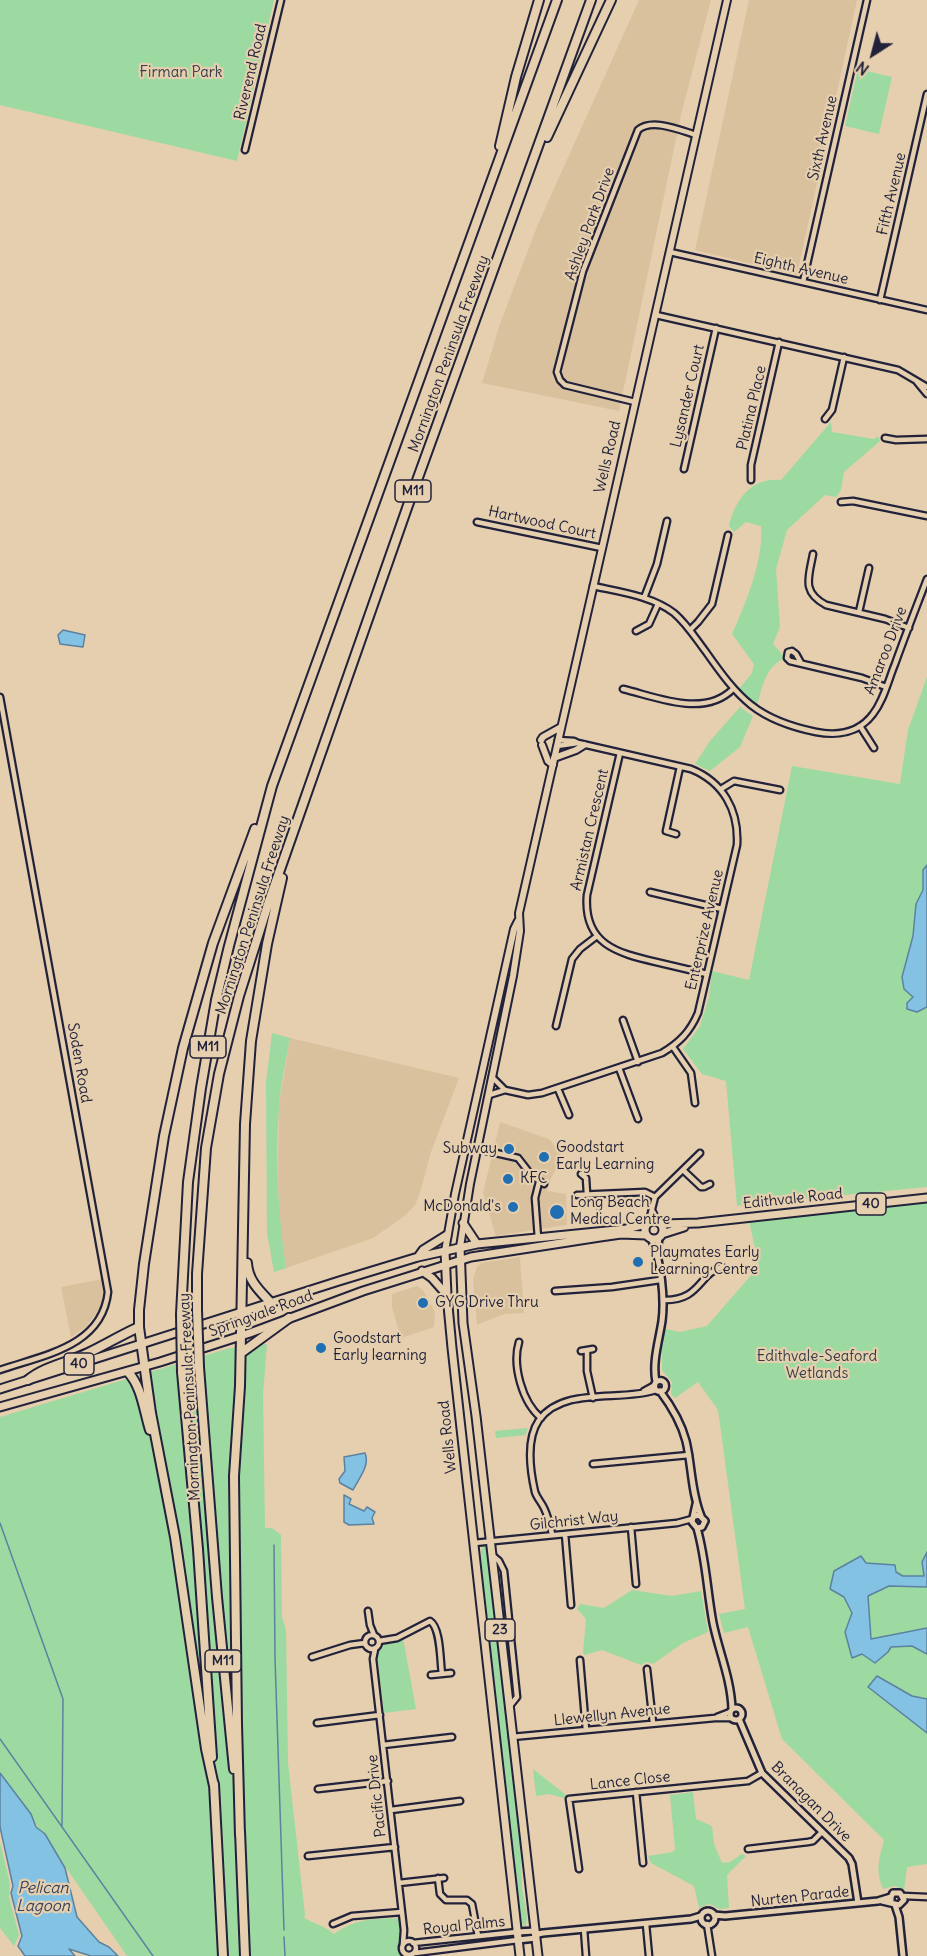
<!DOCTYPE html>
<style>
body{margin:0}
#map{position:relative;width:927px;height:1956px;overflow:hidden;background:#e5cfae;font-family:Delius,sans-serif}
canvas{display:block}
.north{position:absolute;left:843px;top:24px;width:60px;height:60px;-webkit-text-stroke:4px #e5cfae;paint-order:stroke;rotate:216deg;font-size:16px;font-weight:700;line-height:24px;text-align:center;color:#22223b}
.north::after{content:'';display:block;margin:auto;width:21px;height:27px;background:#22223b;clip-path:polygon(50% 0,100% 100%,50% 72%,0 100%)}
</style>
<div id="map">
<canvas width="927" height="1956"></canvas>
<div class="north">N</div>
</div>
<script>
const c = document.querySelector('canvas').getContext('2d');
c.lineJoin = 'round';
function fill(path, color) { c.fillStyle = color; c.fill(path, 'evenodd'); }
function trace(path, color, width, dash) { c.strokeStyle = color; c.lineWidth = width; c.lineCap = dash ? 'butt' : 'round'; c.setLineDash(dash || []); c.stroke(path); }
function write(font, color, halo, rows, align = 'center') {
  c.font = font + ' Delius,sans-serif'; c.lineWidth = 4.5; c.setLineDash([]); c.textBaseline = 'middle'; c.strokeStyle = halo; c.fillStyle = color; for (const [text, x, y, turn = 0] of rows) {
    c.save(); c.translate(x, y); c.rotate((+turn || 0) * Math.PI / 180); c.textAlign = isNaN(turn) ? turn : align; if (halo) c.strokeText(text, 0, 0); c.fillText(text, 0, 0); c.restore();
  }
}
fill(new Path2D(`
 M639 0H711L681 115 619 411 482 383 500 324 538 224Z
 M749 0H857L797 275 695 250Z
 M290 1038 459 1078 431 1152 420 1193 415 1205 406 1215 373 1238 286 1268 279 1221 278 1168 279 1105Z
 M500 1122 549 1139 563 1157 551 1178 547 1191 566 1194 567 1225 496 1236 483 1193Z
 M520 1257 524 1313 504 1314 477 1325 473 1279 477 1267 481 1263Z
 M102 1279 103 1292 100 1308 86 1327 71 1337 61 1287Z
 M417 1286 423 1290 435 1312 434 1327 401 1338 392 1308V1294Z`), '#dac19e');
fill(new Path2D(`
 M0 0H274L237 161 0 105Z
 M858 69 892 77 879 134 845 126Z
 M831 422 832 432 874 439 878 436 880 441 844 472 841 490 836 497 825 495 787 530 776 569 780 627 773 644 783 655V659C765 668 762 688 757 706L738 690 752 673 754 664 732 634C746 603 764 559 761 526L746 522 734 532 729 526C735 500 751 477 781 480Z
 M927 677V1187L782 1201 747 1211 743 1205 737 1206 726 1081 702 1074 683 1049 700 1026 709 997 712 971 749 980 792 766 900 784 908 730Z
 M740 707 753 716 740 747 710 771 695 764 710 741Z
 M272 1033 290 1038C286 1060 281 1083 279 1106 275 1160 278 1214 286 1268L274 1272 267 1233 266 1083Z
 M927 1203V1864L907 1867 904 1890 895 1886 883 1889C875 1869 879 1860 884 1840L782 1739 748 1627 724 1633 719 1614 745 1609 718 1410 698 1382 675 1398 671 1394 672 1382 662 1370V1343L666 1329 680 1332 707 1326 759 1266 749 1221Z
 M267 1344 263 1395 265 1528H272L281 1535 282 1617 286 1630 288 1763 305 1915 304 1918C315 1924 325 1926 334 1934 356 1918 373 1919 399 1918L403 1956H127L0 1772V1417L230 1348Z
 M528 1428 525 1435 496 1438 495 1431Z
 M483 1545 487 1549 519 1823C521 1844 521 1865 522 1886 523 1899 530 1916 525 1928L520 1920 516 1898 483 1592 481 1551Z
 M632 1590 672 1596 701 1591 708 1632 683 1643 653 1664 646 1662 641 1665 602 1650 585 1655 583 1653 586 1619 577 1609 580 1604 604 1608Z
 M403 1638 416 1709 384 1713 377 1653 382 1646Z
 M533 1769 566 1795 564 1798 549 1794 536 1796Z
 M693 1792 696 1819 712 1826 714 1844 722 1863 730 1862 742 1854 746 1856 727 1875 729 1908 720 1909 709 1904 699 1908 694 1886 651 1863 648 1856 673 1852 675 1849 670 1795Z
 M0 1842 10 1884 9 1897 19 1935 14 1946 0 1928Z`), '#9cdaa2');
const water = new Path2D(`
 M63 630 85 635 83 647 60 644 58 635Z
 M927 865V1007L917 1012 907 1009V1003L913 997 904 989 902 977 913 936 916 904 923 890V870Z
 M365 1453C370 1465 360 1477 354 1488L353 1490 340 1483 339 1479 345 1471 344 1457Z
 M344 1495 351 1499 349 1504 364 1511 367 1507 375 1512 372 1518 374 1524 349 1525 344 1522Z
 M927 1552V1587L889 1586 868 1596 871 1639 927 1628V1654L912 1646 891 1647 888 1652 875 1663 862 1654 852 1658 845 1632 852 1613 844 1597 830 1589 834 1571 861 1556 866 1563 895 1565 896 1572 903 1576H924L922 1562Z
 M877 1676 912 1696 927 1699V1733L868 1687Z
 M0 1773 31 1814 36 1827 45 1834 65 1868 77 1917 99 1942 109 1947 118 1956H91L69 1949 75 1956H25L18 1946 22 1936 11 1893 13 1886 0 1827Z`);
fill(water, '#83c2e3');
trace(water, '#5c82a0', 1.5);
trace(new Path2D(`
 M0 1523 63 1699 62 1826
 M274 1545 275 1658 284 1930
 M0 1739 153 1956
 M284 1937 285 1956`), '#5c82a0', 1.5);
const minor = new Path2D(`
 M245 150 281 0
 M670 252 927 310
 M803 282 867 0
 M880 300 927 94
 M656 315 898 370 927 387
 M917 382 927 394
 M635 402 565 385 560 380 557 372 583 271 638 130C652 118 680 130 696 135
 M825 419 832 410 844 357
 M885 438 896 440 927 439
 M684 469 716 328
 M751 480V465L779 342
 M841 502 853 501 927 516
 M477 522 602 548
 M813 554C809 577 801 592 826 605L885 619 909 628
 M593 586C620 592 652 596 674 613 687 624 696 639 706 652 739 699 757 720 816 732 837 736 859 733 873 714 884 700 888 681 895 664 905 636 916 608 927 579
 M644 598 657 564 667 521
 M859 612 869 568
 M690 630 698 622 712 604 728 535
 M636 631 649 624 658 604
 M801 663 796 654 792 651 788 652 787 658 790 661 862 678 886 687
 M623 689C657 697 704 718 733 689
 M0 697 108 1292C102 1347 43 1355 0 1370
 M860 726 874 748
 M557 746 578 743
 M620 753 587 895C583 944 617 953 656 962 673 966 690 970 707 974
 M721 789 734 781 780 790
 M676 834 666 831 680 767
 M650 892 722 909
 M623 1020 638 1062
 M556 1026 572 959 580 949 597 936
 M673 1047 691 1073 695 1103
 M619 1068 638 1119
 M492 1077 505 1090
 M558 1089 569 1115
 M489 1095 505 1090 528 1095 542 1093 662 1053C679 1043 690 1032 698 1013L737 845C739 810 723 782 691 769L578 743 574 741 558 740
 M478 1149 518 1158 532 1176 544 1184
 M683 1170 701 1187H704L710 1184
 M581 1174 586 1178 587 1194
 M577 1195 645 1192 655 1197
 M652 1210 657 1221
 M649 1221 655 1197 700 1153
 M538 1238 535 1198 539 1182
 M555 1291 612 1287 660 1280
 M663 1300C701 1301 698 1274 722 1267
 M519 1342C512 1365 522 1402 541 1418
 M587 1350V1371L593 1398
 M581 1351 593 1349
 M644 1391 655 1385
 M593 1464 689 1455
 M631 1527 636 1584
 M552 1534C550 1525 548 1516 544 1508 541 1502 537 1498 535 1492 530 1470 526 1439 539 1420 564 1386 620 1402 656 1390
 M565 1534 571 1605
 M474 1543 677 1523 692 1519
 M492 1555 499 1561 504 1571 517 1697 509 1707
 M368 1611 370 1625 374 1635
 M365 1642a7 7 0 1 1 14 0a7 7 0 1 1-14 0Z
 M379 1641 397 1638 430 1621C441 1628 440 1661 442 1674
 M375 1649 373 1659 404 1930 403 1944
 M312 1657 350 1645 365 1643
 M580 1660 586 1730
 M647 1669 653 1723
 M431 1675 451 1673
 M717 1717 730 1712
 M317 1723 380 1715
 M512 1737 715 1718H731
 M383 1745 452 1737
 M318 1789 388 1781
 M636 1792 643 1863
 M391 1810 460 1801
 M748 1849 808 1842 813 1841 822 1832
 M308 1856 395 1847
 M579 1869 569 1799 748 1781 762 1773
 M438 1878 440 1894 446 1900H467L472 1904 478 1936
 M399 1883 444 1878
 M903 1896 927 1897
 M333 1924 352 1916 402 1912
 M646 1924 649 1956
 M707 1924 712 1956
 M584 1929 586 1956
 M402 1948a7 7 0 1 1 14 0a7 7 0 1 1-14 0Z
 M413 1943 517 1932
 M415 1953 518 1940`);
const tertiary = new Path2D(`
 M651 1238C661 1259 665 1299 662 1321 659 1341 652 1362 656 1382
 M657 1255 659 1237
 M654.5 1386a5.5 5.5 0 1 1 11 0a5.5 5.5 0 1 1-11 0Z
 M660 1391C672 1407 681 1422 686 1441 692 1466 691 1492 701 1516
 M695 1516 699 1515 705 1521 702 1527 697 1528 692 1522 696 1504
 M697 1528C706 1559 707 1591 713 1623 719 1652 731 1679 732 1709
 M730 1714a6 6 0 1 1 12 0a6 6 0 1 1-12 0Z
 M739 1719 762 1773 849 1858 852 1864 858 1903
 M882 1901 899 1905 904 1900 900 1893H893L891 1897V1902
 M895 1905 899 1917 903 1956
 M701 1918a7 7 0 1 1 14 0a7 7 0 1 1-14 0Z
 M714 1915 725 1916 878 1901 891 1897
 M517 1932 535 1931 537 1933
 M518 1940 536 1938 538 1934 543 1933 691 1919 701 1916`);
const secondary = new Path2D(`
 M541 740 543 737 561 727
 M542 745 548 761 553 765
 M554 758 576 750 584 745
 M460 1247 470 1184 513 976 520 931 519 913 727 0
 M445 1251 455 1194 514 929 518 921`);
const primary = new Path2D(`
 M460 1247 463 1323 476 1416 538 1956
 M445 1251 447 1295 452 1348 520 1956`);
const trunk = new Path2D(`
 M645 1230a9 9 0 1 1 18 0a9 9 0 1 1-18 0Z
 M463 1223 477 1244
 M662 1224 698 1223 927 1198
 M662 1234 684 1227
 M418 1257 423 1250 447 1235
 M422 1271 432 1278 447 1295
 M0 1389 339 1281 418 1257 477 1244 626 1229 646 1224
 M0 1407 160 1362 250 1333 363 1291 471 1257 600 1237 621 1234 646 1235`);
const motorway = new Path2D(`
 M547 137 611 0
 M500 146 516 77 539 0
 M247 1263C248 1281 260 1291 271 1303
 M197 1310V1274L206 1148 219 1074 239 996 269 901 407 508 591 0
 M181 1314 188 1182 201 1088 216 1000 229 946 272 786 557 0
 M241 1353 289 1318
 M199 1367 217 1597 234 1769
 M128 1372C142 1387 144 1411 150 1430
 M182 1372 198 1549 212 1757
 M28 1380C45 1366 67 1363 88 1353 105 1345 121 1335 139 1327
 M214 1784 223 1956
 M214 1786 206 1749 175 1537 151 1413 139 1327V1310L144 1264 164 1136 183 1048 213 943 255 829
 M240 1831 245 1956
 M240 1836 237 1724 234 1476 240 1386 245 1124 251 1041 267 944 282 878`);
trace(minor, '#22223b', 9);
trace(tertiary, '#22223b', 10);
trace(secondary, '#22223b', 10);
trace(primary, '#22223b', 11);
trace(trunk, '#22223b', 11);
trace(motorway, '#22223b', 12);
trace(minor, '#e5cfae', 4.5);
trace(tertiary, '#e5cfae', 5);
trace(secondary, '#e5cfae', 6);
trace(primary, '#e5cfae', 7);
trace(trunk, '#e5cfae', 7);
trace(motorway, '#e5cfae', 8);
const motorwayBridge = new Path2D(`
 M197 1310 199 1367
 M181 1314 182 1372`);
trace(motorwayBridge, '#22223b', 12, []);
trace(motorwayBridge, '#e5cfae', 8);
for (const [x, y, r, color] of [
 [509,1149,6,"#1f6fb2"],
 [544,1157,6,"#1f6fb2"],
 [508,1179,6,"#1f6fb2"],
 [513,1207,6,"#1f6fb2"],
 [557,1212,8,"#1f6fb2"],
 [638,1262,6,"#1f6fb2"],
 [423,1303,6,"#1f6fb2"],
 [321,1348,6,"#1f6fb2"]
]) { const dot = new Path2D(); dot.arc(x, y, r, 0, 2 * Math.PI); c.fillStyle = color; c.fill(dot); trace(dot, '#e5cfae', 2); }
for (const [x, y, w] of [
 [413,491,36],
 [208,1047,36],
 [871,1204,30],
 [79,1364,30],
 [500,1630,30],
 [223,1661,36]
]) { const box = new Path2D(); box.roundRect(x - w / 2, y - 11, w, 22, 4.5); c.fillStyle = '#e5cfae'; c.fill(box); trace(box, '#22223b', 1.5); }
write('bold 14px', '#22223b', null, [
 ["M11",413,491],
 ["M11",208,1047],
 ["40",871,1204],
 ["40",79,1364],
 ["23",500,1630],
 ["M11",223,1661]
]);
write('15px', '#22223b', '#e5cfae', [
 ["Riverend Road",251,72,-77],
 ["Sixth Avenue",823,138,-77],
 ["Fifth Avenue",892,194,-77],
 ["Ashley Park Drive",590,224,-70],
 ["Eighth Avenue",801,269,13],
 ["Mornington Peninsula Freeway",449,354,-70],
 ["Lysander Court",688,396,-77],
 ["Platina Place",752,408,-77],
 ["Wells Road",608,457,-77],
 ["Hartwood Court",542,523,12],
 ["Amaroo Drive",886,651,-69],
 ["Armistan Crescent",590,830,-77],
 ["Mornington Peninsula Freeway",253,915,-72],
 ["Enterprize Avenue",705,930,-77],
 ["Soden Road",79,1063,80],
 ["Edithvale Road",793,1199,-6],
 ["Springvale Road",261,1314,-20],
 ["Mornington Peninsula Freeway",190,1397,-93],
 ["Wells Road",448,1437,-96],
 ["Gilchrist Way",574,1521,-6],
 ["Llewellyn Avenue",612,1715,-6],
 ["Lance Close",630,1781,-6],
 ["Pacific Drive",377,1796,-96],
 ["Branagan Drive",811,1802,45],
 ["Nurten Parade",800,1897,-6],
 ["Royal Palms",464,1926,-6]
]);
write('15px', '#343e4a', '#e5cfae', [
 ["Firman Park",181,73],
 ["Edithvale-Seaford",817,1357],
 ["Wetlands",817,1374]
]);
write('15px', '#22223b', '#e5cfae', [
 ["Goodstart",556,1148],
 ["Early Learning",556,1165],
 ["Subway",497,1149,"right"],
 ["KFC",520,1179],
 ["Long Beach",570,1203],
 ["Medical Centre",570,1220],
 ["McDonald's",501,1207,"right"],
 ["Playmates Early",650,1253],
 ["Learning Centre",650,1270],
 ["GYG Drive Thru",435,1303],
 ["Goodstart",333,1339],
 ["Early learning",333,1356]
], 'left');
write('italic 16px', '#35425d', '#e5cfae', [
 ["Pelican",43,1888],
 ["Lagoon",43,1906]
]);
</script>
